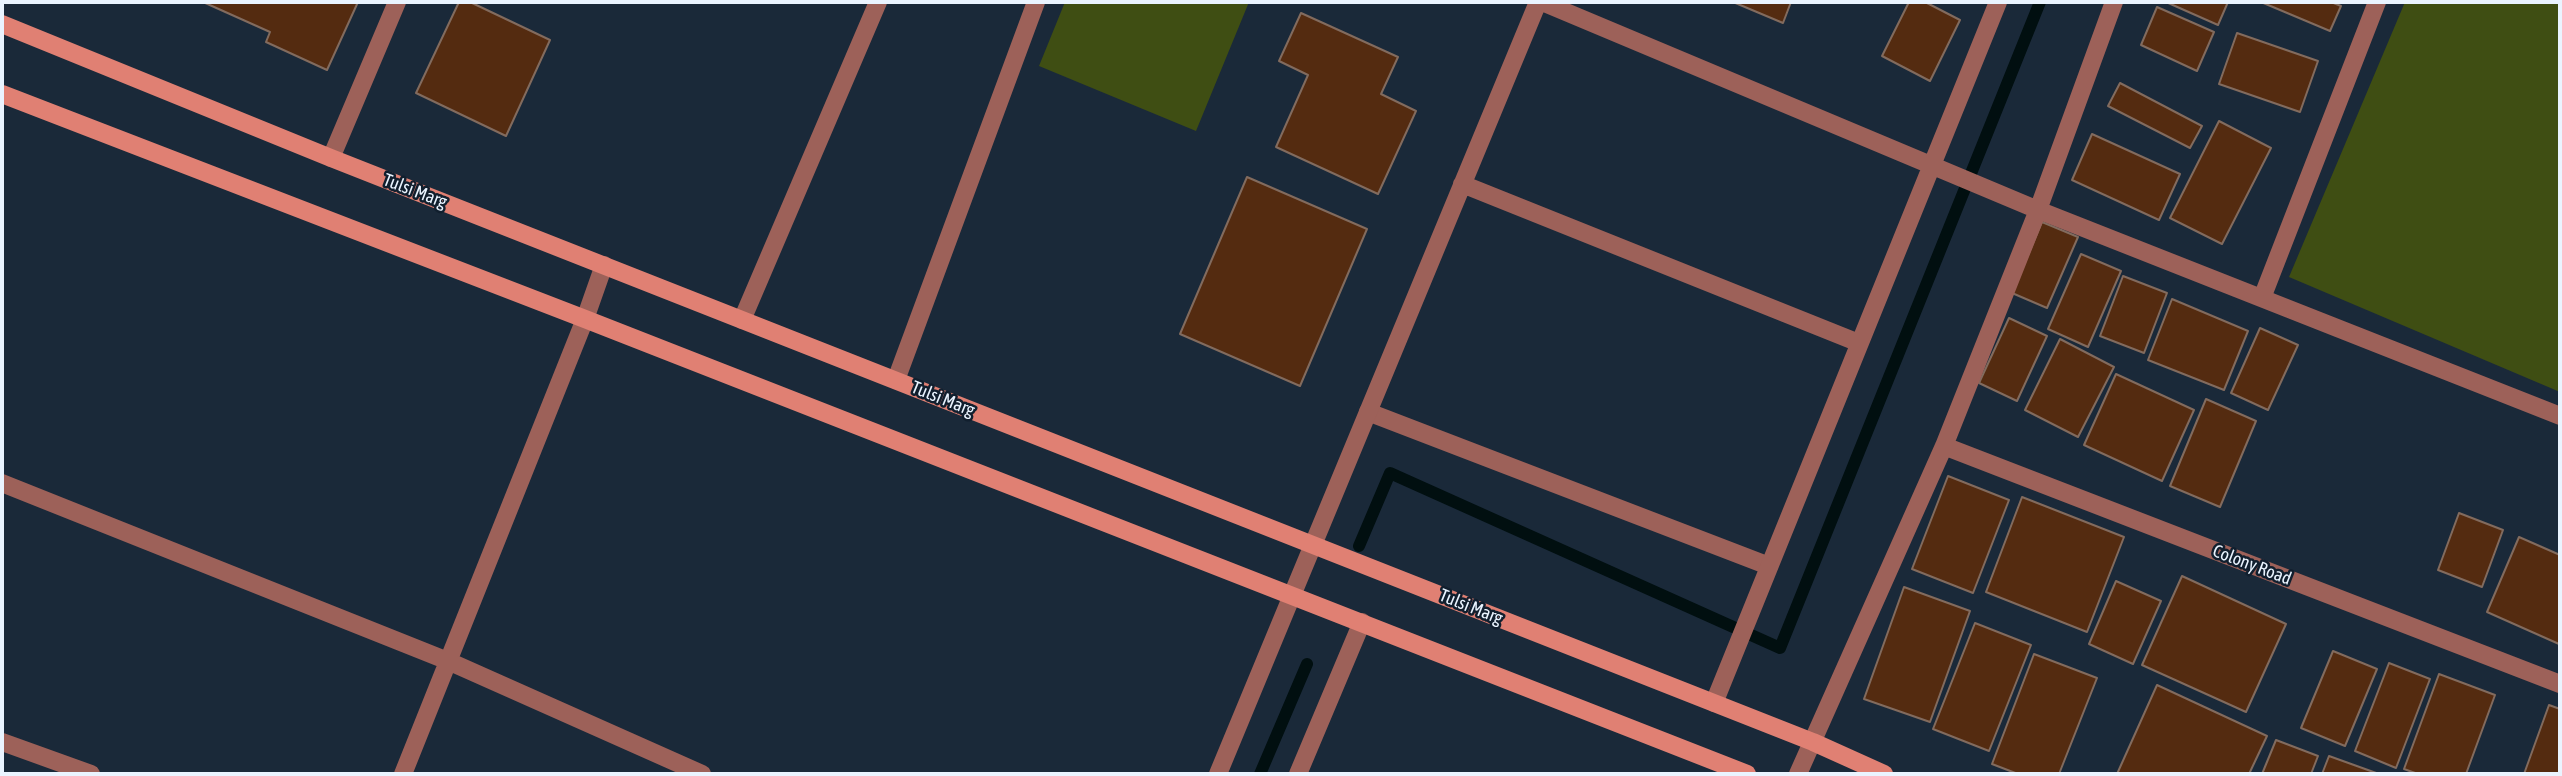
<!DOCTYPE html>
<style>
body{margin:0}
#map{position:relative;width:2562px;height:776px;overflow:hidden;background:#1a2939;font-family:"Asap Condensed",sans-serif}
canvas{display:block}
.frame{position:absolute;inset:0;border:4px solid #eaf4ff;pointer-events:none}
</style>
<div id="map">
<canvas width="2562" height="776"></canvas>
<div class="frame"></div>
</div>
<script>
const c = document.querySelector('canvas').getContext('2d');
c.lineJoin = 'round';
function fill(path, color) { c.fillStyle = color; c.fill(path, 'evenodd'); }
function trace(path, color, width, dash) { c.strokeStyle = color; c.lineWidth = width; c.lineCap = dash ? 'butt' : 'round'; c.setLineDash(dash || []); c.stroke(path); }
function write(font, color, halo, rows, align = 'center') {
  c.font = font + ' "Asap Condensed",sans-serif'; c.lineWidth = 5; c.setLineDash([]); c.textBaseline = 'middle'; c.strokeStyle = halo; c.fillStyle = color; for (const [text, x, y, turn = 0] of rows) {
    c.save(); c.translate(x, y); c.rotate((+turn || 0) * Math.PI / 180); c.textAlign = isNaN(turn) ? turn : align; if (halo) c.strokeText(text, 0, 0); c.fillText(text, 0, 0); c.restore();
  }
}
fill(new Path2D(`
 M1065 2H1249L1196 131 1039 66Z
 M2405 2H2560V392L2289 277Z`), '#3f4e13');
trace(new Path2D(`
 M1359 546 1390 473 1780 648 2040 2
 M1260 774 1307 664`), '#010f10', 12);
const building = new Path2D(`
 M203 2H358L327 70 266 42 270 32Z
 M459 2H470L550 40 506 136 416 93Z
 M1733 2H1791L1783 23Z
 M1909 2H1925L1960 20 1930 81 1882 56Z
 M2166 2H2228L2218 25Z
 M2261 2H2331L2341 6 2330 31Z
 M2157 7 2214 32 2197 71 2141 45Z
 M1301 13 1398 57 1381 94 1416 111 1378 194 1276 147 1308 75 1279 61Z
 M2237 33 2318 61 2300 112 2219 84Z
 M2120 83 2202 126 2190 148 2108 106Z
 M2219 121 2271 148 2222 244 2170 218Z
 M2092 134 2180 174 2159 220 2072 180Z
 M1247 177 1367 229 1300 386 1180 334Z
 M2042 222 2078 237 2047 308 2012 293Z
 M2081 254 2121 271 2088 347 2048 329Z
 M2123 276 2167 293 2144 353 2100 336Z
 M2172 299 2248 331 2224 390 2148 360Z
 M2009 318 2047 336 2017 401 1979 383Z
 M2260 328 2298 345 2268 410 2231 393Z
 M2060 339 2114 367 2078 437 2025 410Z
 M2116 374 2194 410 2162 481 2084 445Z
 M2206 399 2256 421 2220 507 2170 486Z
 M1948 476 2009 500 1973 593 1912 569Z
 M2022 497 2124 537 2087 632 1986 592Z
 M2459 513 2503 530 2482 587 2438 570Z
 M2519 537 2560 555 2559 644 2487 612Z
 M2182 576 2286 624 2246 712 2142 665Z
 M2116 581 2161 601 2133 664 2089 644Z
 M1904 587 1970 611 1930 722 1864 699Z
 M1975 623 2031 645 1989 751 1933 729Z
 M2333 651 2377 669 2345 746 2301 728Z
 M2034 654 2097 678 2059 774H2018L1992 764Z
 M2389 663 2430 679 2396 768 2355 751Z
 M2439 674 2495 695 2466 774H2418L2404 769Z
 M2157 685 2267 736 2249 774H2117Z
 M2549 705 2560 709V774H2524Z
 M2276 740 2318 756 2311 774H2262Z
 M2329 756 2379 774H2322Z`);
fill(building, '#542b10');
trace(building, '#826b5e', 2);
trace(new Path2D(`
 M585 319 604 265
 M1368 412 1769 566
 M1298 774 1362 622`), '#9d6159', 18);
trace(new Path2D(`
 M1542 2 2038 210 2560 416
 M331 158 397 2
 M1462 184 1859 343
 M2262 298 2377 2
 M742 320 878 2
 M896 380 1036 2
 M1944 446 2560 684
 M2 483 448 661 702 774
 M1714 703 1998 2
 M2 742 91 774
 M403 774 585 319
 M1218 774 1538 2
 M1798 774 1944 446 2038 210 2114 2`), '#9d6159', 18);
trace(new Path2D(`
 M2 24 331 158 1813 742 1884 774
 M2 94 585 319 1747 774`), '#e08073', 18);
write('18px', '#eaf4ff', '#111f2e', [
 ["Tulsi Marg",415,191,21],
 ["Tulsi Marg",943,399,22],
 ["Colony Road",2252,565,21],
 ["Tulsi Marg",1471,607,22]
]);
</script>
